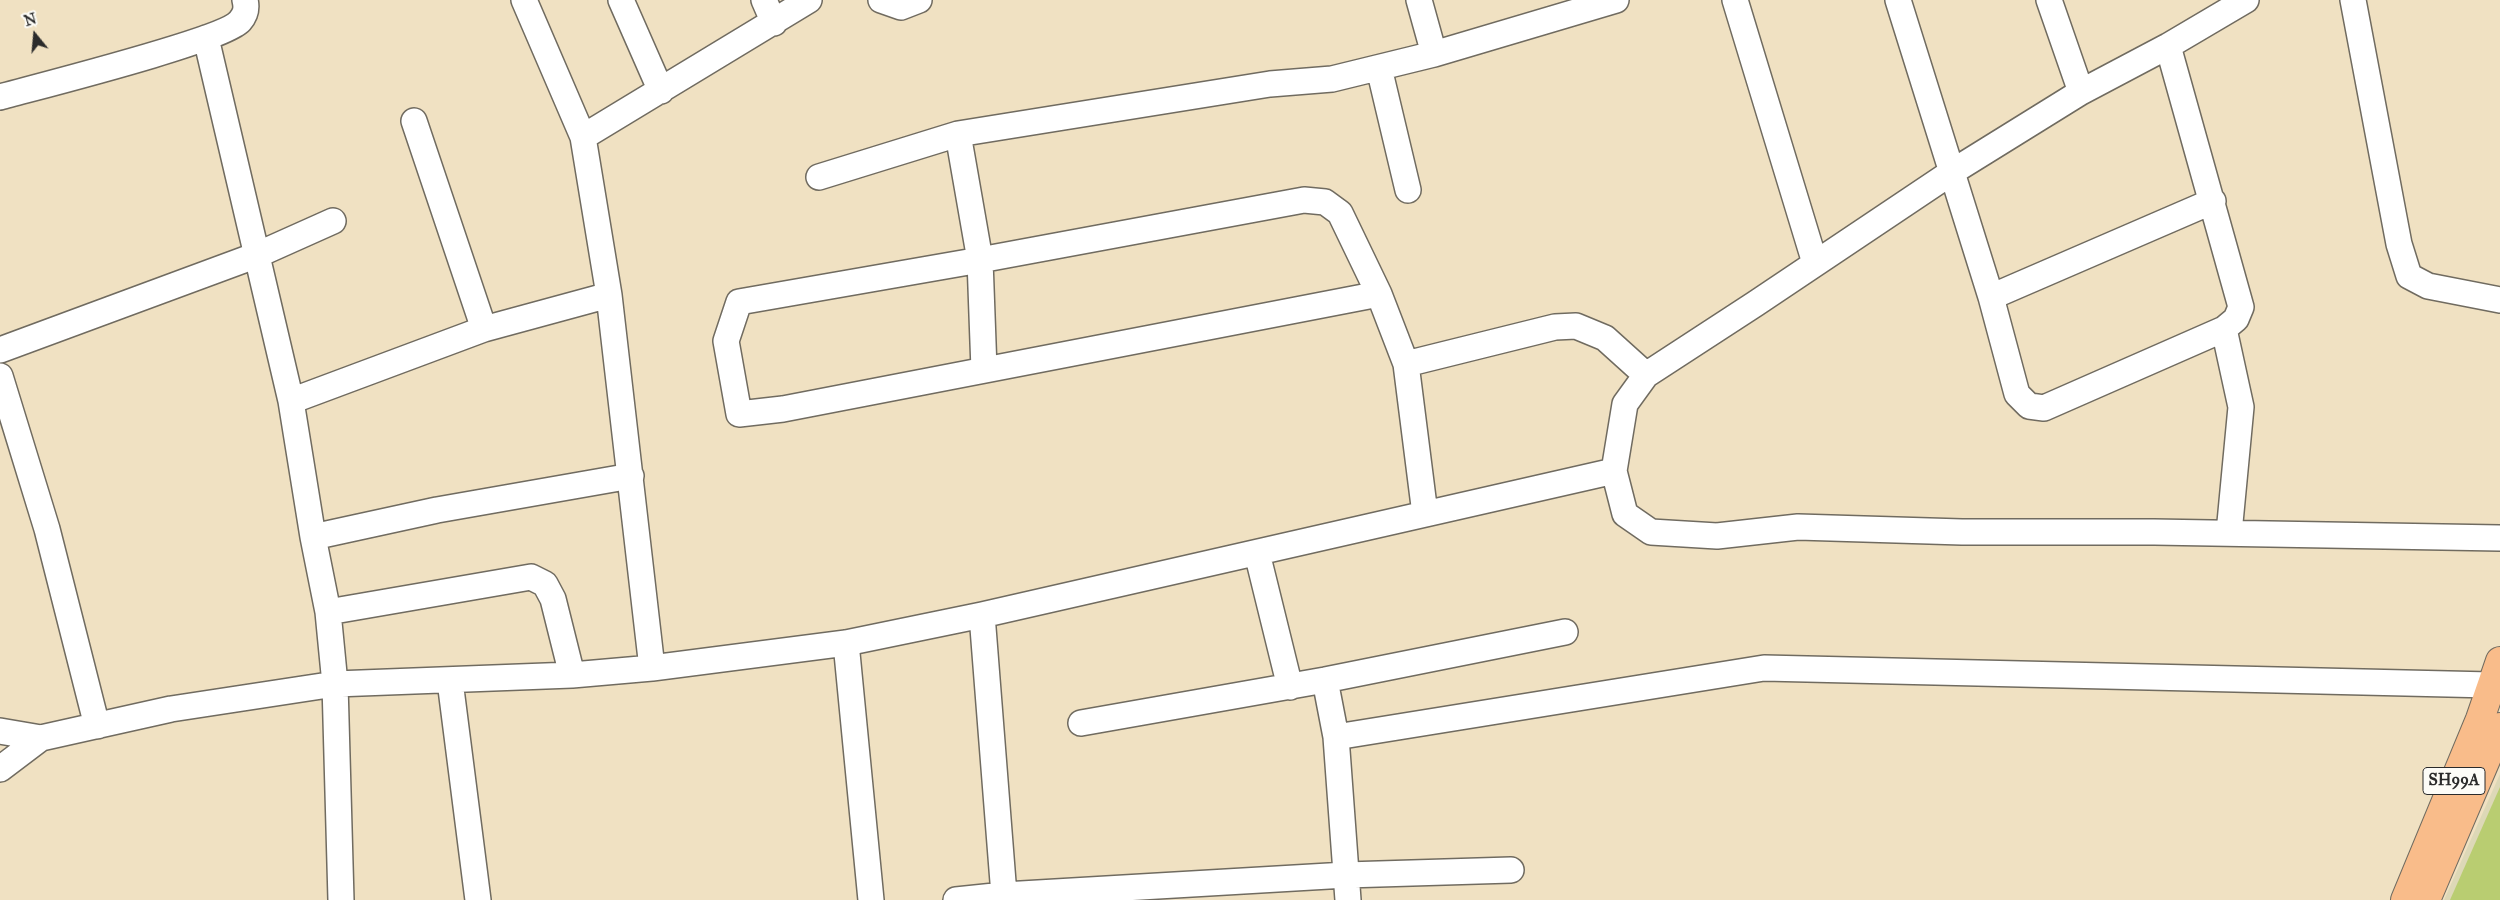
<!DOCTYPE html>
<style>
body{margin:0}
#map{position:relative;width:2500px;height:900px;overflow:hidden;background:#f0e1c2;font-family:"IM FELL Great Primer",serif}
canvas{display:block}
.north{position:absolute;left:10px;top:10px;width:50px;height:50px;-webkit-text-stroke:4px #fdfcf7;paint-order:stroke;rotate:343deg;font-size:14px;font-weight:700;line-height:20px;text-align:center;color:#2b2b2b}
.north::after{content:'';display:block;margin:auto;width:18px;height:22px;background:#2b2b2b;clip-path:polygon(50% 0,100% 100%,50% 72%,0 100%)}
</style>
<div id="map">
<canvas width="2500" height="900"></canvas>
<div class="north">N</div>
</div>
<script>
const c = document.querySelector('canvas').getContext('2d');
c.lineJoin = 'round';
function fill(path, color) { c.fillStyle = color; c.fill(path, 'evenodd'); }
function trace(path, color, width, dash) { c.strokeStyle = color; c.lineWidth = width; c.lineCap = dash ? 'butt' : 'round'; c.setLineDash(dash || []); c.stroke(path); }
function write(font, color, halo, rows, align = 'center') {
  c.font = font + ' "IM FELL Great Primer",serif'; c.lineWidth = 4; c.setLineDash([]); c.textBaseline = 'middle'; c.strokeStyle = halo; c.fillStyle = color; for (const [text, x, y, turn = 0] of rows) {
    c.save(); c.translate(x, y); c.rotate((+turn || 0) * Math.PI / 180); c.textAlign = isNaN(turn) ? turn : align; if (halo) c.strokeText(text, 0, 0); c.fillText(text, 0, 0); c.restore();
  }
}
fill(new Path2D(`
 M2500 774V900H2444Z`), '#ddd8b7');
fill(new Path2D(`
 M2500 787V900H2450Z`), '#b9cd71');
const minor = new Path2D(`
 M524 0 583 137 609 295 652 668
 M621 0 661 91
 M764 0 774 23
 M881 0 901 7 919 0
 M1419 0 1434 54
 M1735 0 1815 263
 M1898 0 1991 297 2017 394 2029 406 2044 408 2224 329 2236 319 2241 307 2168 46
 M2049 0 2081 92
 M2246 0 2168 46 2081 92 1952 172 1755 304 1646 375 1625 404 1614 471 1625 514 1651 532 1717 536 1798 527 1962 532H2154L2500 538
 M2353 0 2399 244 2409 276 2428 286 2500 300
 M206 38 291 401 313 537 328 612 335 684 341 900
 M1379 68 1408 190
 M0 97C36 87 224 40 240 21 246 14 247 8 245 0
 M414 121 484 329
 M958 134 980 260 984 370
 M583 137 809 0
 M819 177 958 134 1270 84 1332 79 1434 54 1616 0
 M1379 294 1340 213 1325 202 1304 200 980 260 739 302 726 341 739 414 783 409 1379 294 1406 364 1555 327 1576 326 1605 338 1646 375
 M1991 297 2213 201
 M2224 329 2241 407 2229 533
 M0 350 257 255 333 221
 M1406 364 1425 514
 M0 376 47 529 97 726
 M291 401 484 329 609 295
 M313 537 437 510 631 476
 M1257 553 1290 687
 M328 612 531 577 545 584 553 599 572 675
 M982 615 1004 895
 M846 643 871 900
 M1325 680 1336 737 1348 900
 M450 681 478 900
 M1081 723 1325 680 1565 632
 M0 731 41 738
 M1336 737 1764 668 2491 685
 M0 769 41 738 171 709 335 684 572 675 652 668 846 643 982 615 1614 471
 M956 900 1004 895 1346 875 1511 870`);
const major = new Path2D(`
 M2405 900 2480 719 2500 661
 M2426 900 2500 727`);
trace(minor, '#706b60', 28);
trace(major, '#706b60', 30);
trace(minor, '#fff', 25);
trace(major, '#f9bc8a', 28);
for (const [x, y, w] of [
 [2454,781,62]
]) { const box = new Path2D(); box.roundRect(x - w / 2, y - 13.5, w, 27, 4); c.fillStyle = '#fdfcf7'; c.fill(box); trace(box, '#2b2b2b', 1); }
write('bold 16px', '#2b2b2b', null, [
 ["SH99A",2454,781]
]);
</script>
